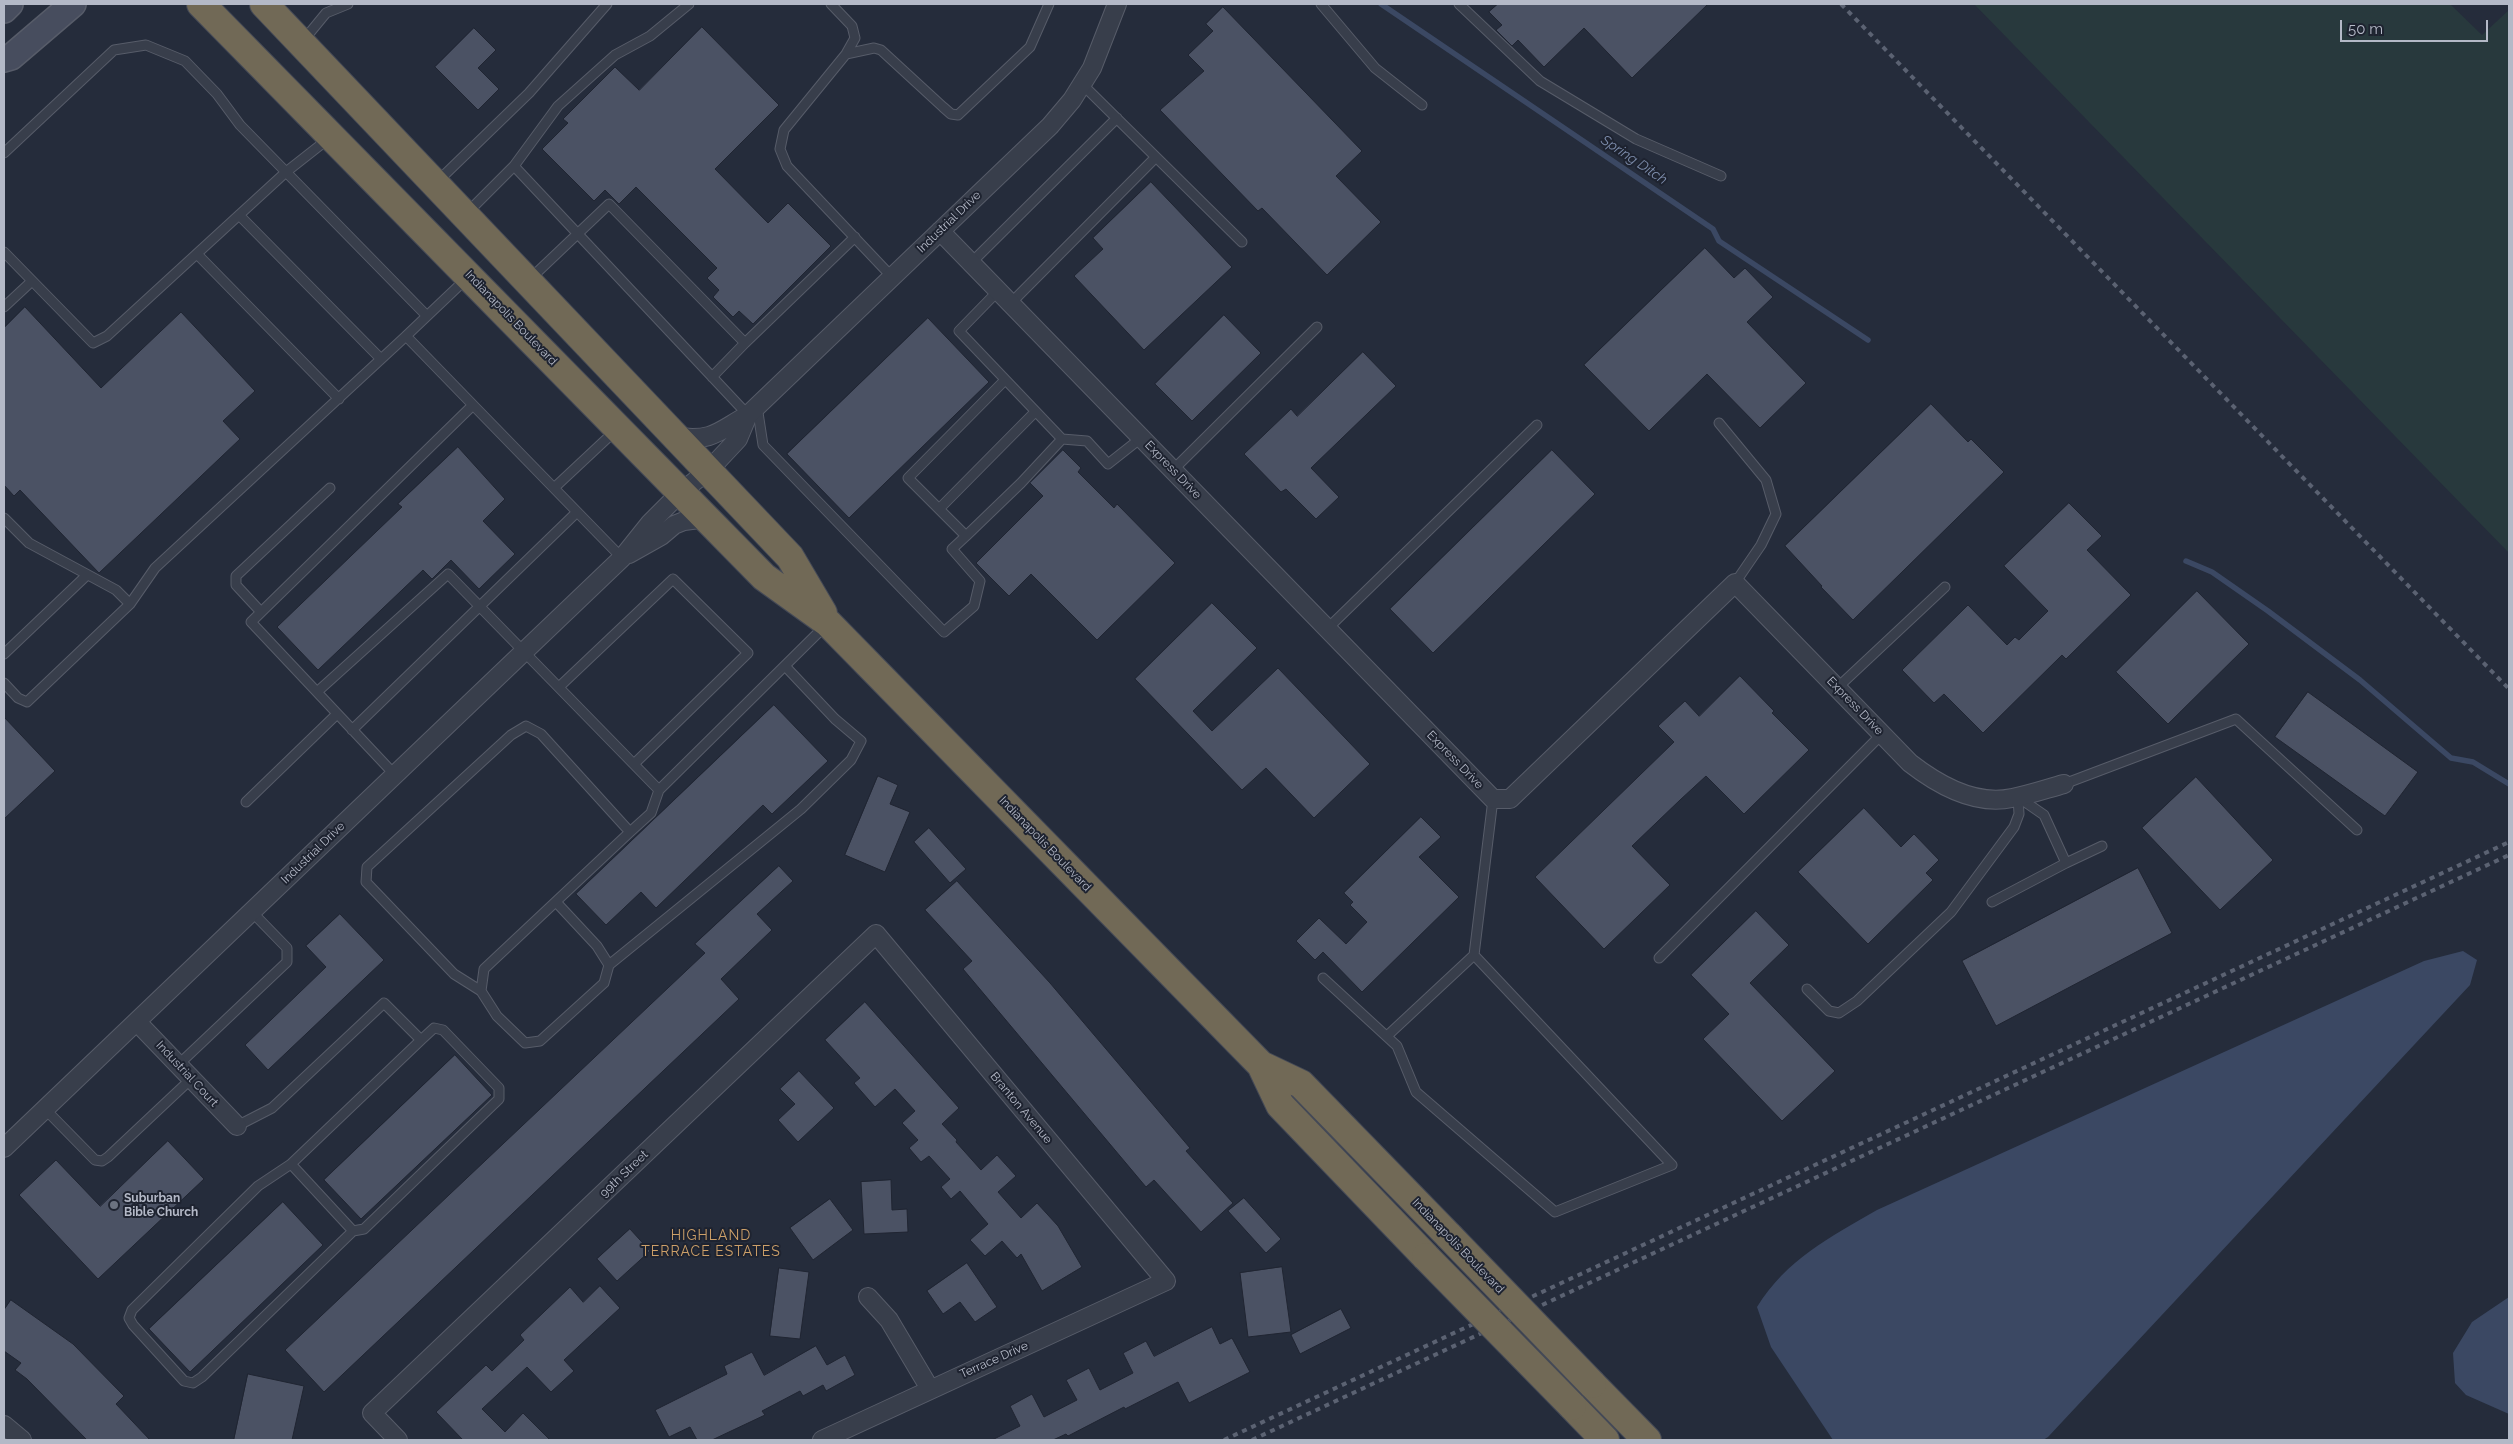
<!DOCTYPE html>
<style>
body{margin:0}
#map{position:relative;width:2513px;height:1444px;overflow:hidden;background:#252c3b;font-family:Raleway,sans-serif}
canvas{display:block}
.frame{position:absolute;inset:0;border:5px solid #b4b9c7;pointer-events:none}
.scale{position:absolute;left:2340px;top:20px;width:148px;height:22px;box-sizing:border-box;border:2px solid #b4b9c7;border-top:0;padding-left:6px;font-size:15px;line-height:18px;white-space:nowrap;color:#b4b9c7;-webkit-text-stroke:4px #1e2330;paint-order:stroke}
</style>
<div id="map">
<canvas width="2513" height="1444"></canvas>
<div class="frame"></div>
<div class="scale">50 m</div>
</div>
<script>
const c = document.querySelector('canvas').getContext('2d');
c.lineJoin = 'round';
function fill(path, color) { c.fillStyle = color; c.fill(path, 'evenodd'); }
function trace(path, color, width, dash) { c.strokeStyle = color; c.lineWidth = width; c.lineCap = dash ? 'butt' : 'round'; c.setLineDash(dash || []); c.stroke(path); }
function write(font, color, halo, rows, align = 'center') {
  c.font = font + ' Raleway,sans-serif'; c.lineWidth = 4; c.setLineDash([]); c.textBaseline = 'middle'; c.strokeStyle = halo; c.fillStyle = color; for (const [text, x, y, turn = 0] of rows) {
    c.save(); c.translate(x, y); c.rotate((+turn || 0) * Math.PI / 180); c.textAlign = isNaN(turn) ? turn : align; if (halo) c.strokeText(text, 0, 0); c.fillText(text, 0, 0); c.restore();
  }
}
fill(new Path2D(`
 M1974 4H2450L2482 35 2509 10V553Z`), '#28393d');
fill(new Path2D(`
 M2463 951 2477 960 2470 985 2048 1437 2043 1440H1833L1771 1347 1757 1307C1786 1260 1830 1237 1877 1210L2424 961Z
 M2509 1297V1414L2466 1395 2455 1383 2453 1353 2472 1322Z`), '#3b4863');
trace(new Path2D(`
 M1381 4 1713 229 1719 241 1868 340
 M2186 561 2212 572 2268 611 2360 680 2451 758 2473 762 2509 784`), '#3b4863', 5.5);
const building = new Path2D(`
 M1498 4H1708L1632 78 1584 28 1544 67 1518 40 1512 46 1496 30 1502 25 1489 12Z
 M1223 7 1362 151 1336 176 1381 222 1327 275 1262 208 1258 211 1160 110 1204 71 1188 55 1213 31 1206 24Z
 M702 27 779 105 715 169 768 223 788 203 831 246 753 324 739 311 733 317 713 297 719 290 707 278 717 268 636 187 619 204 605 190 594 201 542 149 568 123 563 119 615 67 639 90Z
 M474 28 496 50 478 68 499 89 478 110 435 67Z
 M1151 182 1232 267 1144 350 1074 276 1103 249 1093 238Z
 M1705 248 1734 278 1745 268 1773 297 1747 322 1806 383 1760 428 1707 374 1649 431 1584 365Z
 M25 307 101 388 181 312 255 391 223 421 240 439 99 573 20 490 14 496 4 485V328Z
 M1224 315 1261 353 1192 421 1155 384Z
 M928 318 989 382 849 518 787 454Z
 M1363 352 1396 386 1311 468 1339 497 1316 519 1286 489 1281 492 1244 454 1291 409 1297 416Z
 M1931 404 1968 442 1971 439 2004 472 1853 620 1821 587 1822 586 1785 546Z
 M458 447 505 499 483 521 515 554 479 589 451 560 432 579 423 570 318 670 277 627 402 507 398 504Z
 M1063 450 1081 468 1078 472 1114 508 1117 504 1175 563 1097 640 1031 574 1009 596 976 563 1043 496 1030 483Z
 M1552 450 1595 494 1433 653 1390 609Z
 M2069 503 2102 536 2087 550 2131 595 2066 659 2062 655 1983 733 1944 694 1934 703 1902 670 1968 605 2007 645 2015 637 2019 640 2048 611 2004 566Z
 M2197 591 2249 644 2168 724 2116 672Z
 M1212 603 1257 648 1193 711 1212 731 1278 668 1370 764 1314 818 1266 768 1242 790 1135 679Z
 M1740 676 1774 711 1772 713 1809 750 1744 814 1706 776 1680 800 1632 846 1670 885 1604 949 1535 877 1674 742 1658 726 1685 701 1699 716Z
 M2308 692 2418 772 2385 816 2275 737Z
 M774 705 828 761 772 814 763 805 656 908 641 892 606 925 576 894Z
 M4 717 55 771 4 819Z
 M878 776 898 785 890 804 910 812 885 872 845 855Z
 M2196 777 2273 860 2220 910 2142 828Z
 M1864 808 1901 847 1914 834 1939 860 1926 873 1933 880 1868 944 1798 872Z
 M1421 817 1441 837 1419 857 1459 897 1362 992 1323 952 1315 960 1296 941 1319 918 1346 944 1367 922 1350 905 1353 902 1344 893Z
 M929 828 966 869 950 883 914 842Z
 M779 866 793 881 757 914 772 930 721 979 739 999 324 1392 285 1350 705 953 695 944Z
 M2138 868 2172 933 1996 1026 1962 961Z
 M957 881 1050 983 1190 1148 1186 1151 1233 1203 1201 1232 1154 1180 1146 1187 963 969 972 961 925 910Z
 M1756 911 1789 945 1750 983 1835 1071 1782 1121 1703 1039 1729 1014 1691 975Z
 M340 914 384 960 268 1070 245 1045 326 967 306 946Z
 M865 1002 959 1108 942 1124 957 1140 956 1142 981 1170 997 1155 1016 1176 998 1192 1021 1218 1037 1203 1058 1226 1082 1267 1042 1291 1021 1254 1017 1258 1002 1241 985 1256 970 1240 988 1224 960 1191 951 1199 941 1187 950 1179 929 1156 921 1162 909 1148 918 1140 902 1123 915 1111 895 1089 875 1107 854 1083 860 1078 825 1040Z
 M455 1055 492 1095 361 1219 324 1180Z
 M799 1071 834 1108 798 1142 778 1120 795 1104 780 1089Z
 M168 1141 204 1179 98 1279 19 1195 56 1160 100 1206Z
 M891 1180 892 1210 907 1209 908 1232 864 1234 861 1182Z
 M1244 1198 1281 1239 1266 1253 1228 1211Z
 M830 1199 853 1230 813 1260 790 1228Z
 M283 1202 323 1245 190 1372 149 1329Z
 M630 1229 650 1251 617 1281 597 1259Z
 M967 1263 997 1307 975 1322 960 1302 943 1314 927 1291Z
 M1282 1267 1291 1332 1248 1337 1240 1273Z
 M779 1268 809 1272 800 1339 770 1336Z
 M600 1286 620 1308 564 1360 574 1371 551 1392 527 1367 482 1409 505 1432 523 1413 550 1440H463L436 1412 486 1365 492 1371 524 1340 520 1335 570 1287 583 1302Z
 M11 1300 73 1344 124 1396 116 1404 150 1440H87L27 1379 15 1370 21 1363 4 1351V1310Z
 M1341 1309 1351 1328 1300 1354 1291 1335Z
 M1212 1327 1220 1344 1232 1338 1250 1372 1189 1403 1178 1382 1125 1409 1124 1407 1068 1436 1066 1434 1053 1440H992L1020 1426 1010 1406 1032 1394 1044 1417 1077 1400 1066 1380 1089 1368 1100 1390 1133 1373 1123 1353 1146 1341 1154 1356Z
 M816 1346 827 1365 845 1355 855 1375 826 1391 823 1385 803 1396 800 1391 762 1411 765 1415 712 1440H697L690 1427 669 1437 655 1410 727 1374 724 1366 752 1352 764 1375Z
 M248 1374 304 1386 292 1440H234Z`);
fill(building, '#4b5264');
trace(building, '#202532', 1);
const lane = new Path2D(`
 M831 4 852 26 855 38 846 54 784 130 780 149 787 166 892 277
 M1321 4 1375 68 1422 105
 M1459 4 1540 81 1636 139 1721 176
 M303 41 326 13 348 4
 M846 54 874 48 881 50 943 107 951 114 958 115 1030 47 1049 4
 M1082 84 1242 242
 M4 153 114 50 146 45 185 61 217 94 240 125 286 172 328 139
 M514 166 748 415
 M437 182 529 93 607 4
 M467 213 514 166 558 106 615 55 650 36 689 4
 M239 215 381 359
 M4 252 93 343 107 336 286 172 427 316
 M197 254 339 399
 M971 263 1117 118
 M530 279 609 204 745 343 712 377
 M998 291 959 331 1062 439 1087 441 1108 464 1141 438
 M1011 303 1156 157
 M4 307 32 281
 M745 343 855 237
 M473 405 622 558
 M757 406 763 445 944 632 974 606 980 581 952 549 966 536 908 478 1005 380
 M1719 423 1766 480 1776 514 1761 545 1735 583
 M1173 470 1317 327
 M554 488 616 430
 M939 509 1035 412
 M4 518 29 543 116 590 130 604
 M966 536 1021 483 1062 439
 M261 612 236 585V576L330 488
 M1327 629 1537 425
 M4 654 87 575
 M4 683 18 698 27 702 130 604 155 568 406 336
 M559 687 673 579 748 653 634 764
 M1837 688 1945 587
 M317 692 448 574 659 790 826 625
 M352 730 577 512
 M395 775 251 622 473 405 406 336 466 279
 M2064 784 2236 719 2357 830
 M246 802 337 714
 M2066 863 2102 846
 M556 902 597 946 609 965 604 983 540 1041 525 1043 497 1016 481 991 484 969 630 832 651 813 659 790
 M1992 902 2066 863 2044 815 2018 797
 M1659 958 1882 734
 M609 965 801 809 851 760 861 741 835 719 785 666
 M1323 978 1397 1046 1416 1092 1555 1212 1672 1165 1474 955 1493 799
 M1807 989 1829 1011 1839 1013 1857 1001 1951 912 2014 827 2019 814 2018 797
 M481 991 454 974 366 882 367 867 511 735 526 726 541 734 630 832
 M1387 1036 1474 955
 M178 1065 287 962V948L252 912
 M45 1109 95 1160 102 1161 108 1157 191 1079
 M237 1126 272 1108 384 1003 421 1040 434 1028 443 1030 499 1088V1099L364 1229 353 1231 291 1164 421 1040
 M291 1164 258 1186 132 1310 129 1318 133 1325 184 1381 193 1383 202 1377 353 1231`);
const street = new Path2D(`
 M940 231 1493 799H1510L1735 583 1910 763C1937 784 1975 806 2012 798 2029 795 2046 789 2064 784
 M678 437C714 441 717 432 748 415L1050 126 1072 100 1092 68 1117 4
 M629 554 661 536 674 525 684 521 707 518
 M137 1022 237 1126
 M4 1148 622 558 650 523 681 492 709 470 738 439 748 415
 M868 1297 889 1320 930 1389
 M4 1425 22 1440
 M398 1440 372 1413 876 934 1166 1281 822 1440`);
const secondary = new Path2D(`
 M4 10 10 4
 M4 59 11 57 73 4`);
const highway = new Path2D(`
 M201 4 764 577 828 623 1261 1065 1280 1105 1426 1257
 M264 4 790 557 823 613
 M1261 1065 1301 1084 1449 1236
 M1592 1384 1647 1440
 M1572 1406 1605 1440`);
trace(lane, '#575c69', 11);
trace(street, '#575c69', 20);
trace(secondary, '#575c69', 28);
trace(highway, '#444956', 30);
trace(lane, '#383e4b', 9);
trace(street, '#383e4b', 18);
trace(secondary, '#474d5e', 25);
trace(highway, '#716956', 28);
trace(new Path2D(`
 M1841 4 2509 689
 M1224 1440 2509 842
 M1252 1440 2509 855`), '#5b6272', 4, [5, 5]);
const highwayBridge = new Path2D(`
 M1449 1236 1592 1384
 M1426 1257 1572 1406`);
trace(highwayBridge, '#444956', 30, []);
trace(highwayBridge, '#716956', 28);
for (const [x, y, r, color] of [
 [114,1205,5,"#6b7280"]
]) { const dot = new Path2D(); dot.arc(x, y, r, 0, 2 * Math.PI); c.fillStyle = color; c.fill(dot); trace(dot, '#1e2330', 2); }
write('12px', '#b4b9c7', '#1e2330', [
 ["Industrial Drive",949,222,-44],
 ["Indianapolis Boulevard",511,318,46],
 ["Express Drive",1173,470,46],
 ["Express Drive",1855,706,46],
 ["Express Drive",1455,760,46],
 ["Indianapolis Boulevard",1045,844,46],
 ["Industrial Drive",313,853,-44],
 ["Industrial Court",187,1074,47],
 ["Branton Avenue",1021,1108,50],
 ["99th Street",624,1174,-44],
 ["Indianapolis Boulevard",1458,1246,46],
 ["Terrace Drive",994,1360,-24]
]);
write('bold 12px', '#b4b9c7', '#1e2330', [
 ["Suburban",124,1198],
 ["Bible Church",124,1212]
], 'left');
write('italic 14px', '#7d8dac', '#1e2330', [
 ["Spring Ditch",1634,160,34]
]);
c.letterSpacing = '1px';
write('14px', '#cda069', '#1e2330', [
 ["HIGHLAND",711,1236],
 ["TERRACE ESTATES",711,1252]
]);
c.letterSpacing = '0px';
</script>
